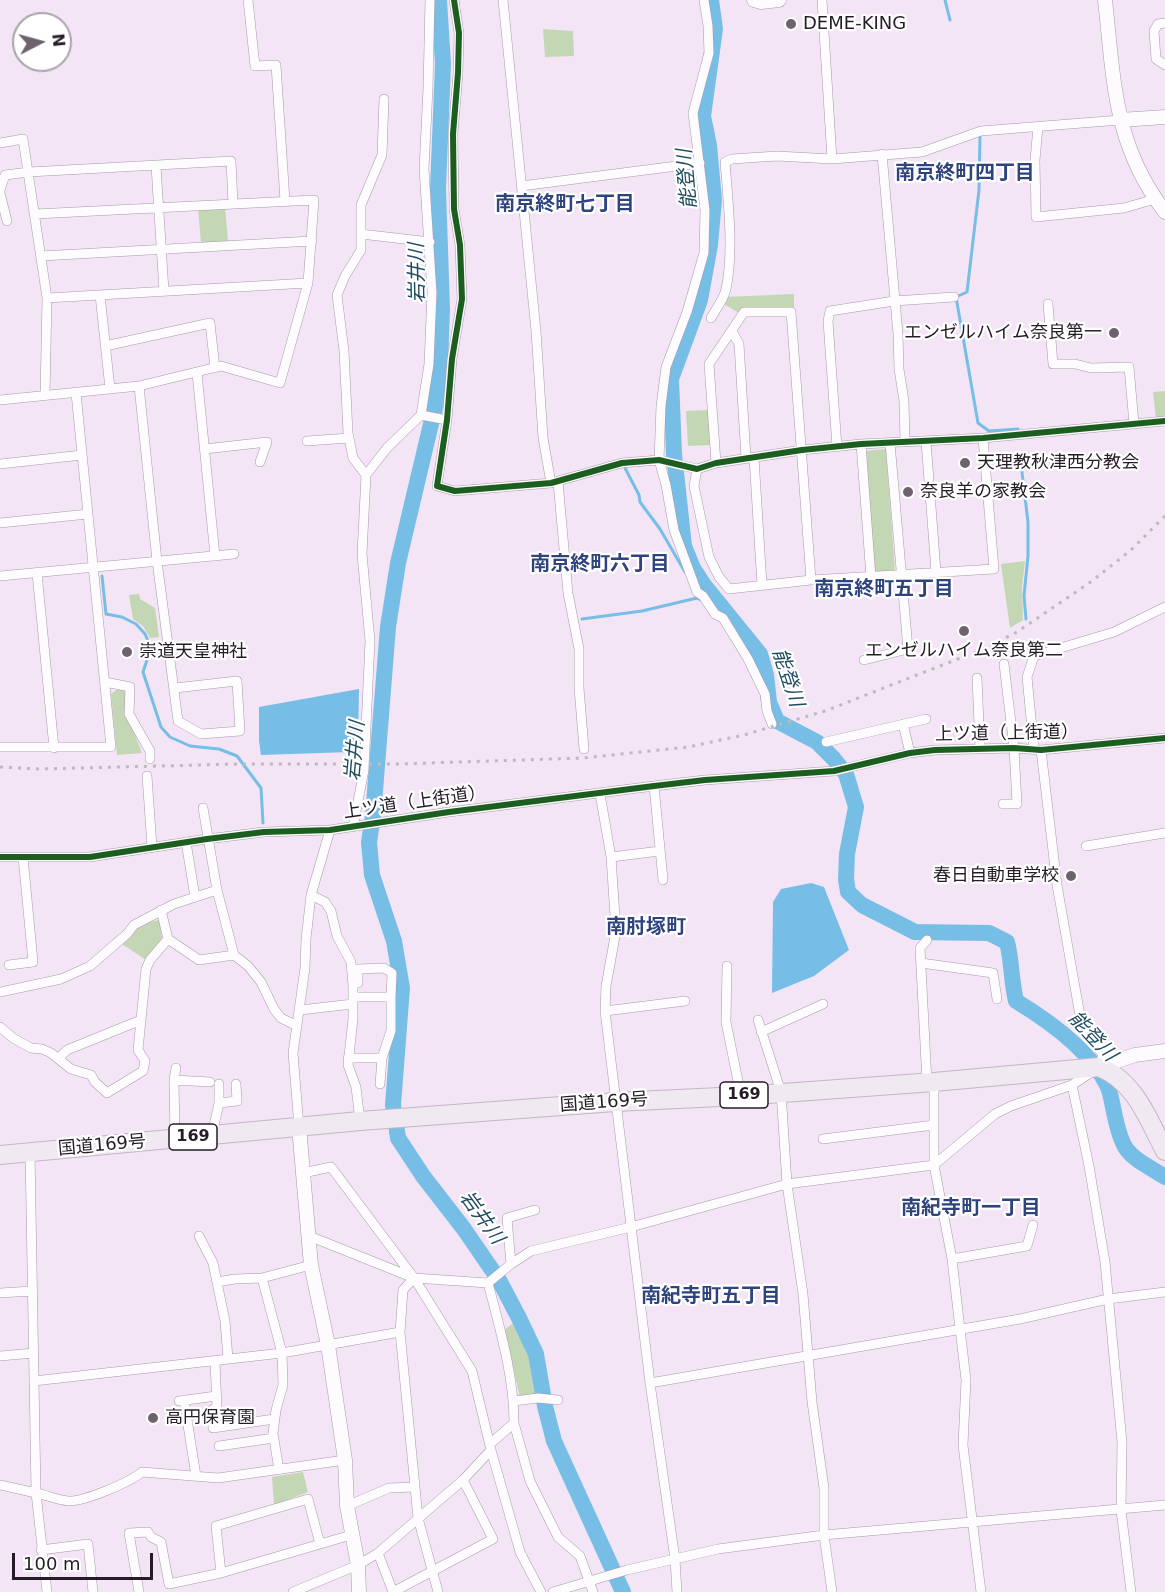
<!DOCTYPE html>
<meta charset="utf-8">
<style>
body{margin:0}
#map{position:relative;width:1165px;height:1592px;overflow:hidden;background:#f3e5f5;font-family:"DejaVu Sans",sans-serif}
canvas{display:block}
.north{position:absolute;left:12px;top:12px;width:60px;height:60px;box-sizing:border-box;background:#fff;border:2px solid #a8a4a9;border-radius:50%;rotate:84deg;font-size:16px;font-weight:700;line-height:24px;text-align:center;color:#261c27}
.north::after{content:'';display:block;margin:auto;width:21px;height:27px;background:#6e626f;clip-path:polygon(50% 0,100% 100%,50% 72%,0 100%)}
.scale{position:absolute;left:12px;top:1553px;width:141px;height:27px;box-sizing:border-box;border:3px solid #261c27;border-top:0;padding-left:8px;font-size:18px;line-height:21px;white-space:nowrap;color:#261c27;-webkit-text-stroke:4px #fff;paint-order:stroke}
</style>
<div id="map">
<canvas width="1165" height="1592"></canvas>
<div class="north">N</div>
<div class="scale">100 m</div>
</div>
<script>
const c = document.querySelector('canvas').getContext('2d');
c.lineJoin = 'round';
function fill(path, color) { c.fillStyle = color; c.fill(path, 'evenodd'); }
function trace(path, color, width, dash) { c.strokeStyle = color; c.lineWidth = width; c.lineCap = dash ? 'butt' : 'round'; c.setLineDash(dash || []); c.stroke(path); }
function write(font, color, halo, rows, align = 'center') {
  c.font = font + ' "DejaVu Sans","Noto Sans JP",sans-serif'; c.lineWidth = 4.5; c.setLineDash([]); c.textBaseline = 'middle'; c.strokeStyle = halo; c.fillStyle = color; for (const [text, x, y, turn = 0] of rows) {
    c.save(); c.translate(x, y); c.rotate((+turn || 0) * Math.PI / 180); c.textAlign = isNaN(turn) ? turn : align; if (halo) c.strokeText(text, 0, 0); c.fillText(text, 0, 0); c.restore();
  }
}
fill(new Path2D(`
 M543 29 573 31 574 56 545 57Z
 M225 206 228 241 201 243 198 208Z
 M794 294V307L742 309 739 313 722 303 725 297Z
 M1165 391V418L1156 419 1153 392Z
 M708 410 710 445 688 446 686 411Z
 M886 449 895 571 874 572 865 451Z
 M1025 561 1022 588 1023 620 1010 628 1001 564Z
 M139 594 140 599 155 608 159 637 150 638 143 626 133 619 129 595Z
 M118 689 126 690 132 727 142 753 117 755 111 694Z
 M159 920 162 938 146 960 122 944 141 924Z
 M515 1322 529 1353 537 1395 520 1397 504 1330Z
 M303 1472 308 1492 274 1505 272 1477Z`), '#c4d7b4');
fill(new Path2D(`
 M359 689 358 746 354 747 351 752 261 755 259 741V707Z
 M811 883 824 887 849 950 814 976 772 993 773 902 781 889Z`), '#76bee6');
trace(new Path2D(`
 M945 0 950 20
 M980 135 979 190 967 292 956 297 978 423 989 431 1018 429
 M1021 464 1028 522V556L1024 596 1026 619
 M625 468 639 495 640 502 660 529 685 572
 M102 576 106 614 122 617 136 624 145 634 150 645 149 654 143 672 161 727 170 737 190 746 219 749 237 756 261 788 263 823
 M582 619 642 611 697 598 701 600`), '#76bee6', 3);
trace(new Path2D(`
 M439 0 443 64 438 189 442 309 440 363 435 407 398 563 388 627 373 816 369 842 372 875 394 941 402 988 393 1105 398 1138 423 1176 464 1229 499 1280 519 1318 536 1354 545 1406 554 1441 623 1592
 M711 0 715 29 703 116 709 145 714 200 710 245 700 300 671 379 674 454 684 546 693 568 704 585 760 654 766 675 769 702 777 721 817 742 833 758 846 774 856 807 847 854 846 879 848 892 862 905 915 932 989 933 1007 942C1012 961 1011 981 1016 1001 1049 1021 1090 1051 1107 1085 1111 1093 1112 1104 1114 1112 1123 1156 1128 1154 1165 1177`), '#76bee6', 16);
const street = new Path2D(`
 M248 0 255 66 276 65 285 201
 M454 0 459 33 458 73 453 134 454 209 460 245 462 299 452 359 447 420 437 486 455 491 551 483 622 463 659 460 697 469 716 463 802 450 861 444 983 438 1165 421
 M503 0 536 331 543 438 551 483
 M704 0 708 26 709 53 693 113 705 210 704 253 687 312 666 367 661 406 659 460 666 485 674 530 697 592 703 596 715 614 723 618 748 659 765 694 767 711 772 724
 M822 0 832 159
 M1165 23 1158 24 1154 31 1156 59 1165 65
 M1038 127 1035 160 1036 217 1124 208 1155 199
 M0 143 23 139 47 298 45 396
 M882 154 898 334 899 369 904 401 905 442
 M156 166 164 291
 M521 186 700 163
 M0 190 5 175 29 172 231 161 233 204
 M0 193 7 221
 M361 234 430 242
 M41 256 312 241
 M100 295 110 389
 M47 298 308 283
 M1048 304 1053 364H1075L1091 368 1129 367 1134 424
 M711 318C716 309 724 299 726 289 734 252 728 200 725 162L732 159 777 156 832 159 922 152 981 131 1120 120
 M732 331 739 344 746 458
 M105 346 210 323 215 368
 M197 373 215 556
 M139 386 157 561 178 721 201 734 240 731 237 681 175 688
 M0 400 139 386 221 366 280 383 308 283 314 200 35 214
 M421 415 447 420
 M307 441 349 438
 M926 441 936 572
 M861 444 871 577
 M837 447 828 321 830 311 894 301 954 297
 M205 449 267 442 260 462
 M754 458 762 585
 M716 463 709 364 744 312H791L811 580
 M0 464 82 455
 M697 469 694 486 709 557 719 577 729 589 811 580 994 569 983 438
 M366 475 353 458 348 433 344 351 337 295 345 276 361 250V205L382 155 384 99
 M558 482 568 593 579 649V688L584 749
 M0 523 88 514
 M37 573 54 748
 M0 576 234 554
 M864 660 908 649 890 443
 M977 678 980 748
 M105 682 130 687 129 714 150 751V759
 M903 724 910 753
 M826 742 926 719
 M0 747H111L76 393
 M1034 749 1027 677 1034 656 1114 632 1165 607
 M147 776 152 847
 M654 786 663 880
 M600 794 611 857 616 931 606 986 605 1011 650 1383 675 1559 677 1592
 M1003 804H1017L1014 748 1004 664
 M203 808 217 890 234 955 248 966 261 982 274 1009 281 1018 297 1026
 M353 827 364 770 370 641 362 554 366 475 387 448 421 415 429 364 432 293 424 169 428 88 430 0
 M186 842 195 897
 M1086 846 1165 833
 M0 857H90L207 839 264 832 330 830 449 812 654 786 705 780 834 771 910 753 935 750 1014 748 1041 750 1165 738
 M611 857 660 851
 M311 895 325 902 331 911 337 936 351 962 353 986V1019L348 1065 356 1087 360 1121
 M161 910 168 939 199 960 234 955
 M921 963 993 973 997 999
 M9 965 33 962 23 857
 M727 966 726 1022 741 1096
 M0 992 61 979 90 966 127 934 134 925 174 904 217 890
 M353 997H391L392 973 384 968 358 969V983
 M300 1010 353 1004
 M605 1011 685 1001
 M758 1020 781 1092 787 1184 803 1294 812 1402 824 1488V1535L832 1592
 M0 1027 13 1038 31 1048 42 1049 51 1053 71 1069 91 1075 95 1082 107 1093 143 1071 145 1061 138 1050 146 969 150 960 168 939
 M761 1032 823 1004
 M59 1058 67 1050 141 1020
 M348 1058H382L391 1031V997
 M174 1080 210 1082
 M927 1082 920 948 927 940
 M934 1082V1165L952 1259 960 1329 966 1380 963 1445 981 1592
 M380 1084 382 1058
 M1072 1085 1089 1166 1105 1262 1122 1442 1121 1510 1131 1592
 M219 1103 237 1101 236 1084
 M299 1127 293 1053 305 968 306 939 311 895 330 830
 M212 1135 219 1103V1084
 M175 1139 174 1080 176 1068
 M823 1139 934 1125
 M303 1173 331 1167 414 1278 472 1371 491 1450 520 1552 541 1592
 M199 1236 213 1263 225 1321 228 1359
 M309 1236 414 1278 488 1283
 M952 1259 1027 1246 1033 1225
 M511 1264 507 1218 535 1210
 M262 1278 282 1353 283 1385 276 1410 273 1433 279 1470
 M414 1278 403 1290 400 1332 418 1518 438 1592
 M217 1282 235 1279 262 1278 311 1265
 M488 1283 511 1264 531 1251 631 1227 787 1184 934 1165 995 1114 1011 1106 1072 1085 1099 1067 1103 1055 1082 1027 1057 885 1041 750
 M488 1283C500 1329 514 1376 514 1423L490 1444
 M0 1293 32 1291
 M0 1356 34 1353
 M215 1361 217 1408 212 1410 213 1428 274 1419
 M34 1381 282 1353 400 1332
 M650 1383 1020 1319 1108 1299 1165 1292
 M184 1400 196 1476
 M179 1401 216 1396
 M514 1401 538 1398 558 1400
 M514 1423 530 1481 558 1537 580 1556 593 1592
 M219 1446 274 1438
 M0 1485 36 1493 30 1152
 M347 1506 389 1488 415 1487
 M41 1550 88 1544 93 1592
 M378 1553 393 1592 493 1539 463 1480
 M221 1573 216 1526 308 1499 320 1544
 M47 1592 36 1493C46 1495 58 1500 68 1501 84 1502 130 1482 142 1472L218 1478 345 1460
 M139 1592 129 1533 148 1532 151 1537 161 1542 169 1584 221 1573 351 1535
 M293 1592 358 1565 378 1553 463 1480 491 1450
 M553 1592 627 1570 718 1549 824 1535 1165 1505`);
const secondary = new Path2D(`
 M754 0 761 2 779 0
 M1105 0C1114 80 1113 144 1165 212
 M1120 120 1165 117
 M1099 1067 1135 1055 1165 1051
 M299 1127 311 1265 328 1345 345 1460 347 1506 358 1565 359 1592`);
const highway = new Path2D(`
 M0 1155 360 1121 615 1102 741 1096 934 1082 1099 1067C1135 1081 1148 1119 1165 1151`);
trace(street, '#a59aa7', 10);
trace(secondary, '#a59aa7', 15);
trace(highway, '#c3b6c5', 20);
trace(street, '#fdfbfe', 9);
trace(secondary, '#fdfbfe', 14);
trace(highway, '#f0e9f2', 18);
trace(new Path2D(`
 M0 767 39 769 239 764H397L583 758 688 747 744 735 825 711 986 648 1017 632 1092 581 1131 550 1165 516`), '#bdb9bd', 3, [3, 6]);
trace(new Path2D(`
 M454 0 459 33 458 73 453 134 454 209 460 245 462 299 452 359 447 420 437 486 455 491 551 483 622 463 659 460 697 469 716 463 802 450 861 444 983 438 1165 421
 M0 857H90L207 839 264 832 330 830 449 812 654 786 705 780 834 771 910 753 935 750 1014 748 1041 750 1165 738`), '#1b5e20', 6);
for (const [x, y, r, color] of [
 [791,24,6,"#6e626f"],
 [1114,333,6,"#6e626f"],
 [965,463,6,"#6e626f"],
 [908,492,6,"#6e626f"],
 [964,631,6,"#6e626f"],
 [127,652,6,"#6e626f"],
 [1071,876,6,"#6e626f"],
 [153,1418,6,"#6e626f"]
]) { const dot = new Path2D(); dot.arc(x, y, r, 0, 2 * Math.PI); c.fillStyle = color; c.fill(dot); trace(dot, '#fff', 2); }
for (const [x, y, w] of [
 [744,1095,48],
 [193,1137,48]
]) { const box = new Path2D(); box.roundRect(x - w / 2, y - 13, w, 26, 4.5); c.fillStyle = '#fff'; c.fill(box); trace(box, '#261c27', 1.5); }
write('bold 16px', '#261c27', null, [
 ["169",744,1095],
 ["169",193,1137]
]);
write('18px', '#261c27', '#fff', [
 ["DEME-KING",803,24],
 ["エンゼルハイム奈良第一",1102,333,"right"],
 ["天理教秋津西分教会",977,463],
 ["奈良羊の家教会",920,492],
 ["エンゼルハイム奈良第二",964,651,"center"],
 ["崇道天皇神社",139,652],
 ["春日自動車学校",1059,876,"right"],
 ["高円保育園",165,1418]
], 'left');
write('18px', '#261c27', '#fff', [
 ["上ツ道（上街道）",1007,734,-1],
 ["上ツ道（上街道）",415,803,-8],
 ["国道169号",604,1103,-4],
 ["国道169号",102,1146,-5]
]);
write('bold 20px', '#2f447d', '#fff', [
 ["南京終町四丁目",965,174],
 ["南京終町七丁目",565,205],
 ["南京終町六丁目",600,565],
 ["南京終町五丁目",884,590],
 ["南肘塚町",646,928],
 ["南紀寺町一丁目",971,1209],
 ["南紀寺町五丁目",711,1297]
]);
write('italic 20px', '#1f4c61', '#fff', [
 ["能登川",688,179,-95],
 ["岩井川",418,273,-91],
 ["能登川",787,678,72],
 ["岩井川",356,751,-85],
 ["能登川",1092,1037,47],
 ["岩井川",481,1218,54]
]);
</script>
